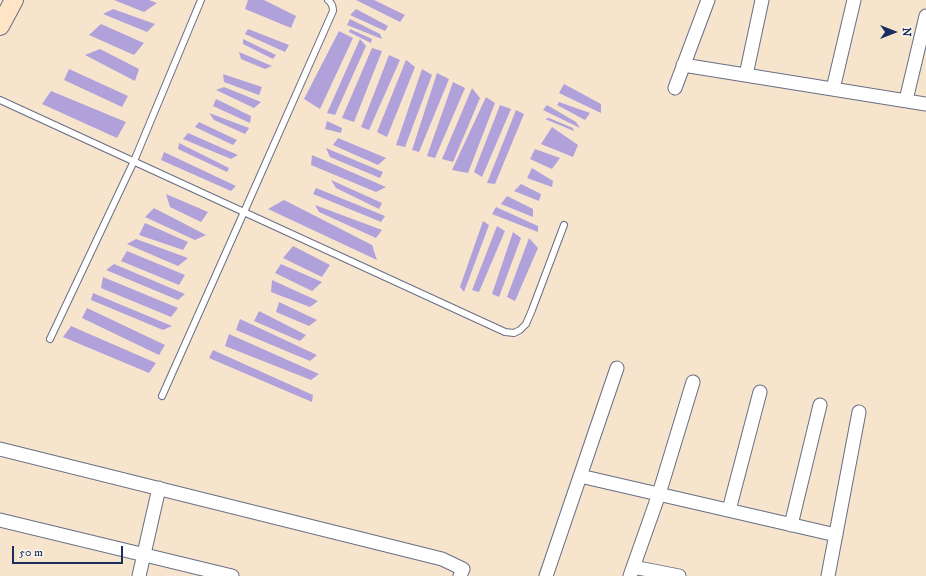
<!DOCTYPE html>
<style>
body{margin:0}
#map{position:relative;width:926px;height:576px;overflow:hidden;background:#f7e4cd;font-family:"IM FELL DW Pica",serif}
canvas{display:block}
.north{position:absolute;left:874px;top:12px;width:40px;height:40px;-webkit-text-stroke:3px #fbf7ec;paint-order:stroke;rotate:90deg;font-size:11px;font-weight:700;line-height:16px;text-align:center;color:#1b2f5e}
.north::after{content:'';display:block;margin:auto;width:14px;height:18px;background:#1b2f5e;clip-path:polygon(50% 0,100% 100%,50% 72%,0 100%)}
.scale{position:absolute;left:12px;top:546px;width:111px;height:18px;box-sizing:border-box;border:2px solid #1b2f5e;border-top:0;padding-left:5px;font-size:12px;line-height:14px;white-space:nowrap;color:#1b2f5e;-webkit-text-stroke:3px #fbf7ec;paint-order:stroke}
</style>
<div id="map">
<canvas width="926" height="576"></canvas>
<div class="north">N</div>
<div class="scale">50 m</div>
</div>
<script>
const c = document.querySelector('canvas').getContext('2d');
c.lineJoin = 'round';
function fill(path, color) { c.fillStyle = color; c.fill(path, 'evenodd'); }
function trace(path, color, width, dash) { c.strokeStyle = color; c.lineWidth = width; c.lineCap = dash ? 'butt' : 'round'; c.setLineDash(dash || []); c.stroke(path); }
fill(new Path2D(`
 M114 0H149L157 3 144 12Z
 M248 0H264L296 16 291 28 245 9Z
 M356 0H374L405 15 400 22Z
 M113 9 155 24 147 32 103 14Z
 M356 9 388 26 385 31 350 15Z
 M350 19 380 34 382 39 347 25Z
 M101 24 144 43 134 55 89 35Z
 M248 29 289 45 285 52 245 34Z
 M350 29 372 39 371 43 349 32Z
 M339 31 353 38 320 109 304 99Z
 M243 39 276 55 273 59 243 44Z
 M360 39 366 46 335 115 327 113Z
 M372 48 382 51 354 122 342 118Z
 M100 49 139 69 135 81 85 55Z
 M239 52 272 66 265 69 241 59Z
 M389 55 400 60 369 130 361 127Z
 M406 60 415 67 387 137 377 132Z
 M69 69 128 96 122 107 64 80Z
 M422 69 432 75 405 147 396 145Z
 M437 73 449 79 419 152 412 150Z
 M223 74 262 87 259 95 224 82Z
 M453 82 465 88 435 158 427 156Z
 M564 84 601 104V113L559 93Z
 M224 87 261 102 254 108 216 90Z
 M472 88 480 98 453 162 442 159Z
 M51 91 126 122 117 138 42 104Z
 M486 97 495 103 468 173 452 170Z
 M216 99 251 116 250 123 213 106Z
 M559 102 590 113 585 120 557 105Z
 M500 105 511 109 482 177 474 172Z
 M547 105 576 122 580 128 543 110Z
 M516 110 524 114 495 184 487 183Z
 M209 113 249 128 245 134 214 120Z
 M549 118 573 128 574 131 545 119Z
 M327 121 342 128 341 133 325 129Z
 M199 122 237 140 233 145 195 127Z
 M552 127 578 145 573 157 541 144Z
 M188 133 238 155 231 159 183 139Z
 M338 138 386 158 378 165 333 145Z
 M179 143 229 168 227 172 178 149Z
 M326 148 383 172 380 178 330 157Z
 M535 149 560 158 552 169 530 159Z
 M164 152 236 186 231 191 161 160Z
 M312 155 386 187 376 192 311 165Z
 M532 168 553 181 552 187 527 178Z
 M331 180 382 203 379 209 336 188Z
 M521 184 541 194 539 201 514 191Z
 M316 188 385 216 381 222 313 194Z
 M166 194 208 212 201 222 170 207Z
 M507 196 533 209V217L501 204Z
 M284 200 372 245 377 260 268 209Z
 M315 205 382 230 376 238 319 212Z
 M496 207 538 226V232L492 214Z
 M154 208 206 235 195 240 145 217Z
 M483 221 489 225 464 292 460 287Z
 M145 223 188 242 183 250 139 235Z
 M497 226 505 231 479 292 472 290Z
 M513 232 521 238 499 297 492 294Z
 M529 238 538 248 515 301 507 297Z
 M136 239 188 258 178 266 127 244Z
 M293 246 330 265 322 277 283 258Z
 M127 251 185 275 179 285 121 261Z
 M114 264 185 294 178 300 106 270Z
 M281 264 322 282 312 291 275 273Z
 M103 277 178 308 171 317 101 288Z
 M272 280 318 301 310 307 271 292Z
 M93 293 172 326 163 330 91 300Z
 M279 302 317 320 309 326 276 312Z
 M87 308 165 345 159 355 82 318Z
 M259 311 306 335 300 341 254 321Z
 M240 319 317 355 310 361 236 330Z
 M71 326 156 363 149 373 63 337Z
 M229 334 319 374 311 380 225 346Z
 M213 350 313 395 312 402 209 358Z`), '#b0a1db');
const lane = new Path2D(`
 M0 100 505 332 514 333 520 330 526 324 532 310 564 225
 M50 339 134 161 201 0
 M162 396 244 212 333 11C333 6 332 3 328 0`);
const street = new Path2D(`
 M683 65 926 104
 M746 75 762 0
 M675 88 708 0
 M833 89 854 0
 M906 100 926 16
 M0 449 442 559 463 569 460 576
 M580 476 836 535
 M729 510 760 392
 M0 520 232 576
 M791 525 820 405
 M633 567 679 576
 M139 576 159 488
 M546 576 617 368
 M630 576 659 494 693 382
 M828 576 859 412`);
const secondary = new Path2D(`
 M0 26 14 0`);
trace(lane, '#686e85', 8);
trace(street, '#686e85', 15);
trace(secondary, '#686e85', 20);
trace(lane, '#fff', 6);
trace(street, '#fff', 13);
trace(secondary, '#fde5c5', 18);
</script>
